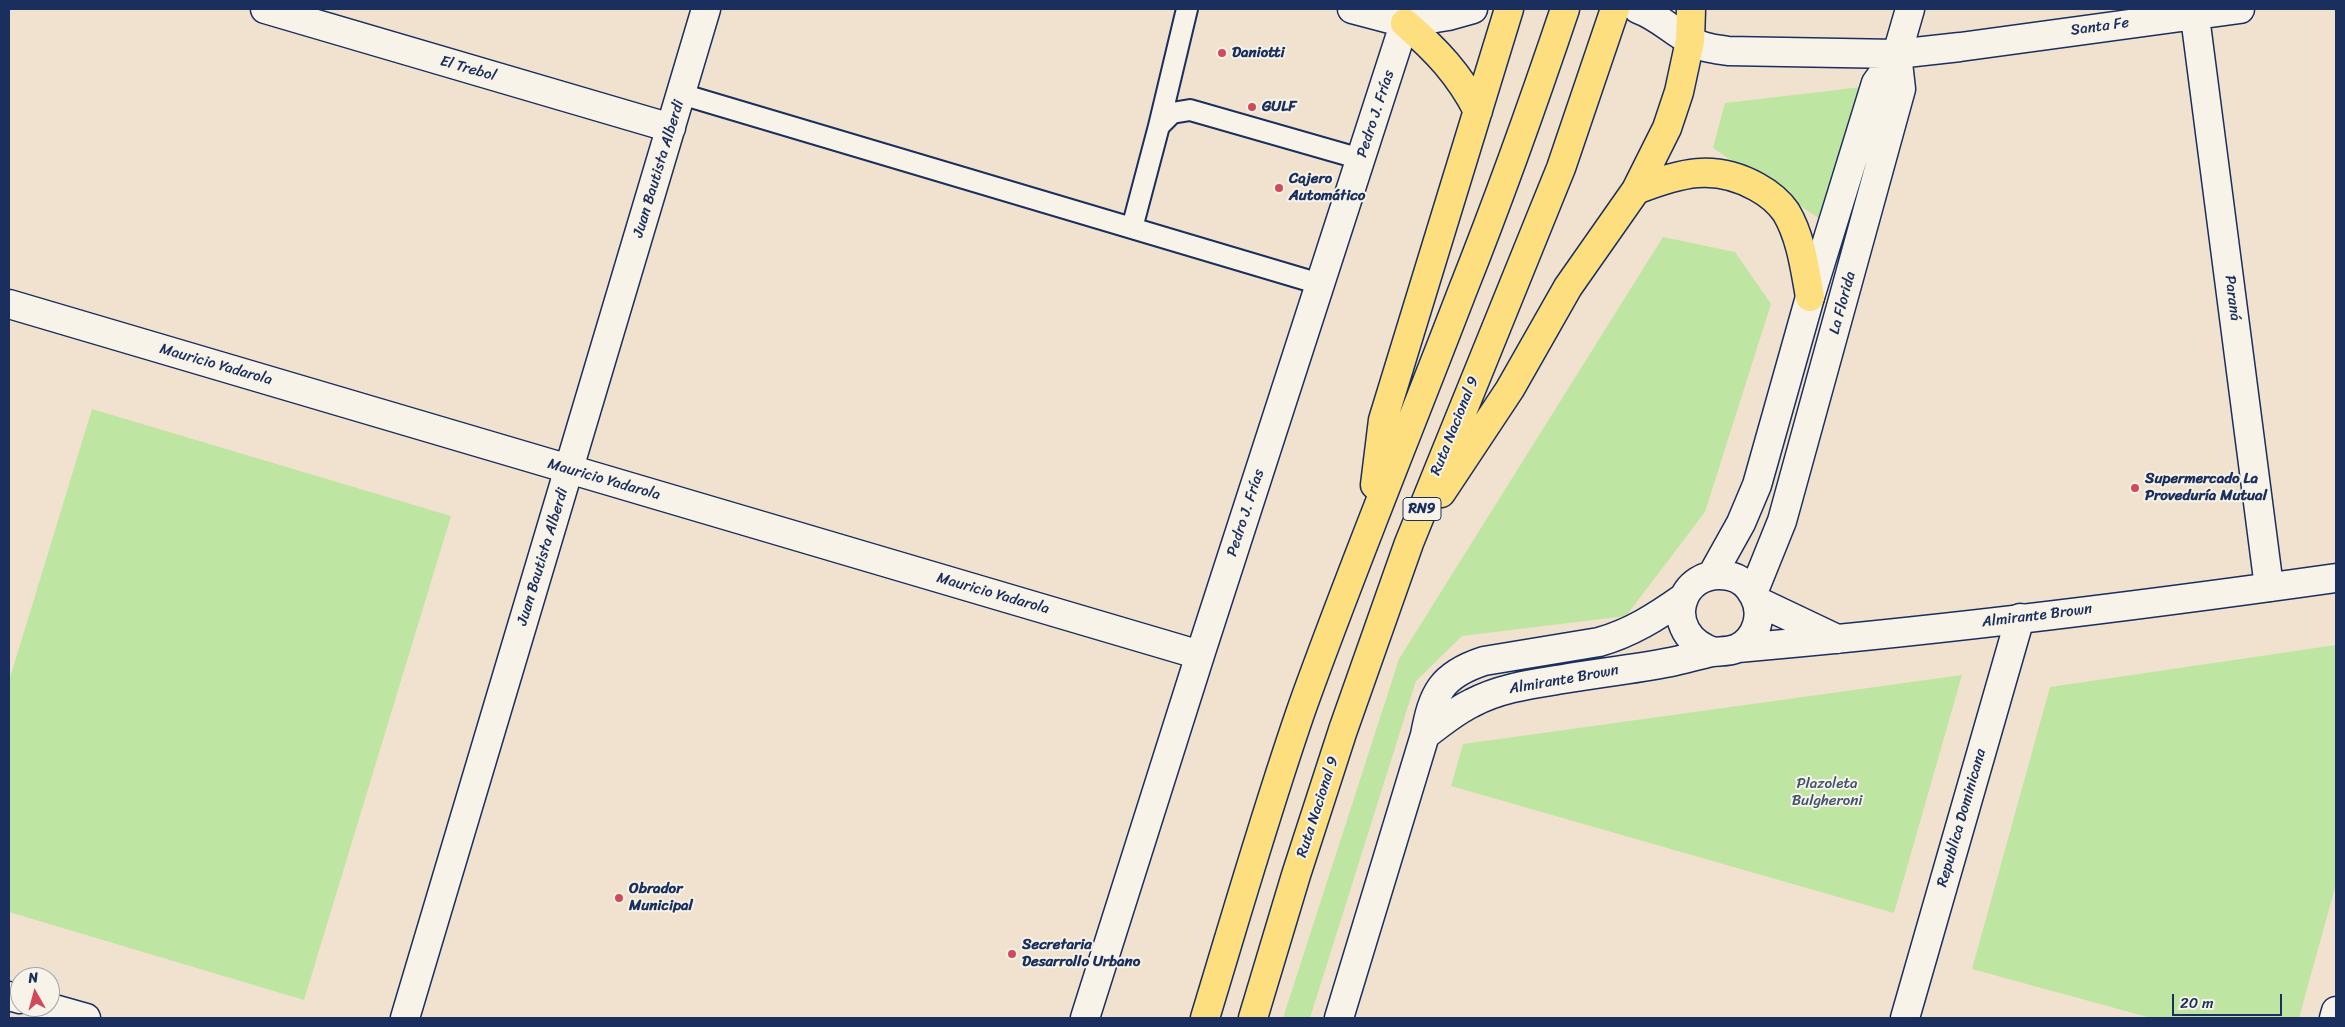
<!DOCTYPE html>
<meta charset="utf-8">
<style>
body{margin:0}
#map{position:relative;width:2345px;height:1027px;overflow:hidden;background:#f0e2ce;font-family:Sriracha,sans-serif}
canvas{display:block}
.frame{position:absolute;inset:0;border:10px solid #1b2f5e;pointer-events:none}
.north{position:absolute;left:10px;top:967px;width:50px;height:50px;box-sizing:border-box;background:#f7f3e8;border:1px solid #9fa5b1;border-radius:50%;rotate:353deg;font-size:14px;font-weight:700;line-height:20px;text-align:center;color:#1b2f5e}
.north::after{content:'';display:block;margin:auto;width:18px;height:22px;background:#d1495b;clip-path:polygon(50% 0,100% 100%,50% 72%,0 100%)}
.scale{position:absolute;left:2172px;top:994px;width:110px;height:22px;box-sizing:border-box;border:2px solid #1b2f5e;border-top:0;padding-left:6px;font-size:15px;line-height:18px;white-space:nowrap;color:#1b2f5e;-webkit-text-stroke:4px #f7f3e8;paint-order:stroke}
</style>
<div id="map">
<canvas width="2345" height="1027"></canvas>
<div class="frame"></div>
<div class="north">N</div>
<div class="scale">20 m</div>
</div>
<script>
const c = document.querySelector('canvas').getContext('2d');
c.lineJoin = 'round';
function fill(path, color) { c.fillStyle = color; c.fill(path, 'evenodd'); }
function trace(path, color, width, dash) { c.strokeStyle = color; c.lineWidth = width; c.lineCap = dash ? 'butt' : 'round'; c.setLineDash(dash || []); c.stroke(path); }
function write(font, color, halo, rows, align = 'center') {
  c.font = font + ' Sriracha,sans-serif'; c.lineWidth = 4; c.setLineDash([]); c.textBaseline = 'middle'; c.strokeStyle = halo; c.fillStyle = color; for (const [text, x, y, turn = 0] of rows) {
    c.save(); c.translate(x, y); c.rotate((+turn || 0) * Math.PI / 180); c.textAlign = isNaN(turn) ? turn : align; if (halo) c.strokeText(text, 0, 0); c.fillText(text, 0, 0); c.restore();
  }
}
fill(new Path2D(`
 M1862 87 1826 223 1713 148 1725 103Z
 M1663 237 1735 252 1771 304 1705 512 1626 616 1462 636 1416 681 1310 1018H1283L1399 659Z
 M92 409 451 516 304 1000 9 912V681Z
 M2336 645V884L2299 1018H2151L1972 969 2050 687Z
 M1962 675 1894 913 1451 786 1463 744Z`), '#bee6a2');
const lane = new Path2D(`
 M681 94 1320 284
 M1159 126 1187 9
 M1132 228 1159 126 1172 113 1190 110 1361 159`);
const street = new Path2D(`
 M265 9 671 128
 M1910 9 1897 54 1960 47 2240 9
 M2194 9 2269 587
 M9 304 1200 655
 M9 996 20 999
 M47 1007 86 1018
 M405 1018 706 9
 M1085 1018 1200 655 1409 9
 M1905 1018 2020 618
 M2334 1018 2336 1011`);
const secondary = new Path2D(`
 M1352 9 1405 23 1448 16 1473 9
 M1638 9C1658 16 1672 31 1691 41 1702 48 1715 49 1728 51L1897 54
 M1712 575 1741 523 1757 485 1810 297 1876 83 1897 54
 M1753 593 1782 521 1901 89 1897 54
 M1757 601 1837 639
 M1738 648C1938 631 2137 606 2336 578
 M1425 735C1440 724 1455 711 1472 703 1500 688 1532 684 1563 679 1599 673 1635 669 1671 662 1685 659 1698 655 1712 652 1721 651 1729 652 1738 648 1757 638 1764 614 1754 596 1749 586 1740 578 1729 576 1679 566 1659 634 1714 652
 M1339 1018 1425 735C1433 693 1441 675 1484 661L1599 642C1631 633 1656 617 1683 598`);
const highway = new Path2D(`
 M1405 23C1437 51 1459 74 1478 111
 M1636 190C1680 173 1714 163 1757 187 1768 193 1779 202 1786 212 1801 237 1805 269 1810 297
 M1375 485 1383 420 1509 9
 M1441 493 1510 389 1568 287 1636 190 1667 128 1679 92 1690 41 1691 9
 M1205 1018C1237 913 1267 808 1303 705 1353 566 1409 430 1462 292 1499 199 1533 104 1565 9
 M1253 1018 1296 875 1343 730 1409 543 1561 168 1615 9`);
trace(lane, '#1b2f5e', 24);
trace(street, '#1b2f5e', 31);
trace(secondary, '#1b2f5e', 31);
trace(highway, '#1b2f5e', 31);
trace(lane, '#f7f3e8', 20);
trace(street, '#f7f3e8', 28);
trace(secondary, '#f7f3e8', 28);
trace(highway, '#fddf80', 28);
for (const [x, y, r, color] of [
 [1222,53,5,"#d1495b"],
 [1252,107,5,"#d1495b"],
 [1279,188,5,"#d1495b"],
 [2135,488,5,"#d1495b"],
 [619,898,5,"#d1495b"],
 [1012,954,5,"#d1495b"]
]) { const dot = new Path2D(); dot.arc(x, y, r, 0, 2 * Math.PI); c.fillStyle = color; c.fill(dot); trace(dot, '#f7f3e8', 2); }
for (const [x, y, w] of [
 [1422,509,38]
]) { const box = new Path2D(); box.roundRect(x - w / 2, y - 11.5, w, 23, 4); c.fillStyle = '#f7f3e8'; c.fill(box); trace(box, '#1b2f5e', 1); }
write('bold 14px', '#1b2f5e', null, [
 ["RN9",1422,509]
]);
write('15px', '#1b2f5e', '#f7f3e8', [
 ["Santa Fe",2100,27,-8],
 ["El Trebol",468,69,16],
 ["Pedro J. Frías",1376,114,-72],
 ["Juan Bautista Alberdi",659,169,-73],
 ["Paraná",2232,298,83],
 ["La Florida",1843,303,-75],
 ["Mauricio Yadarola",216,365,16],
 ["Ruta Nacional 9",1455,426,-68],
 ["Mauricio Yadarola",604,480,16],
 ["Pedro J. Frías",1246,513,-72],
 ["Juan Bautista Alberdi",543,557,-73],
 ["Mauricio Yadarola",993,594,16],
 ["Almirante Brown",2037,616,-7],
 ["Almirante Brown",1564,680,-10],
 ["Ruta Nacional 9",1318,807,-72],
 ["Republica Dominicana",1962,818,-74]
]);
write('bold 15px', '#1b2f5e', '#f7f3e8', [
 ["Daniotti",1232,53],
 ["GULF",1262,107],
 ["Cajero",1289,179],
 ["Automático",1289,196],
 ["Supermercado La",2145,479],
 ["Proveduría Mutual",2145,496],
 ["Obrador",629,889],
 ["Municipal",629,906],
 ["Secretaria",1022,945],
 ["Desarrollo Urbano",1022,962]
], 'left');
write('15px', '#3c546c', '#f7f3e8', [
 ["Plazoleta",1827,784],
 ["Bulgheroni",1827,801]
]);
</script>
